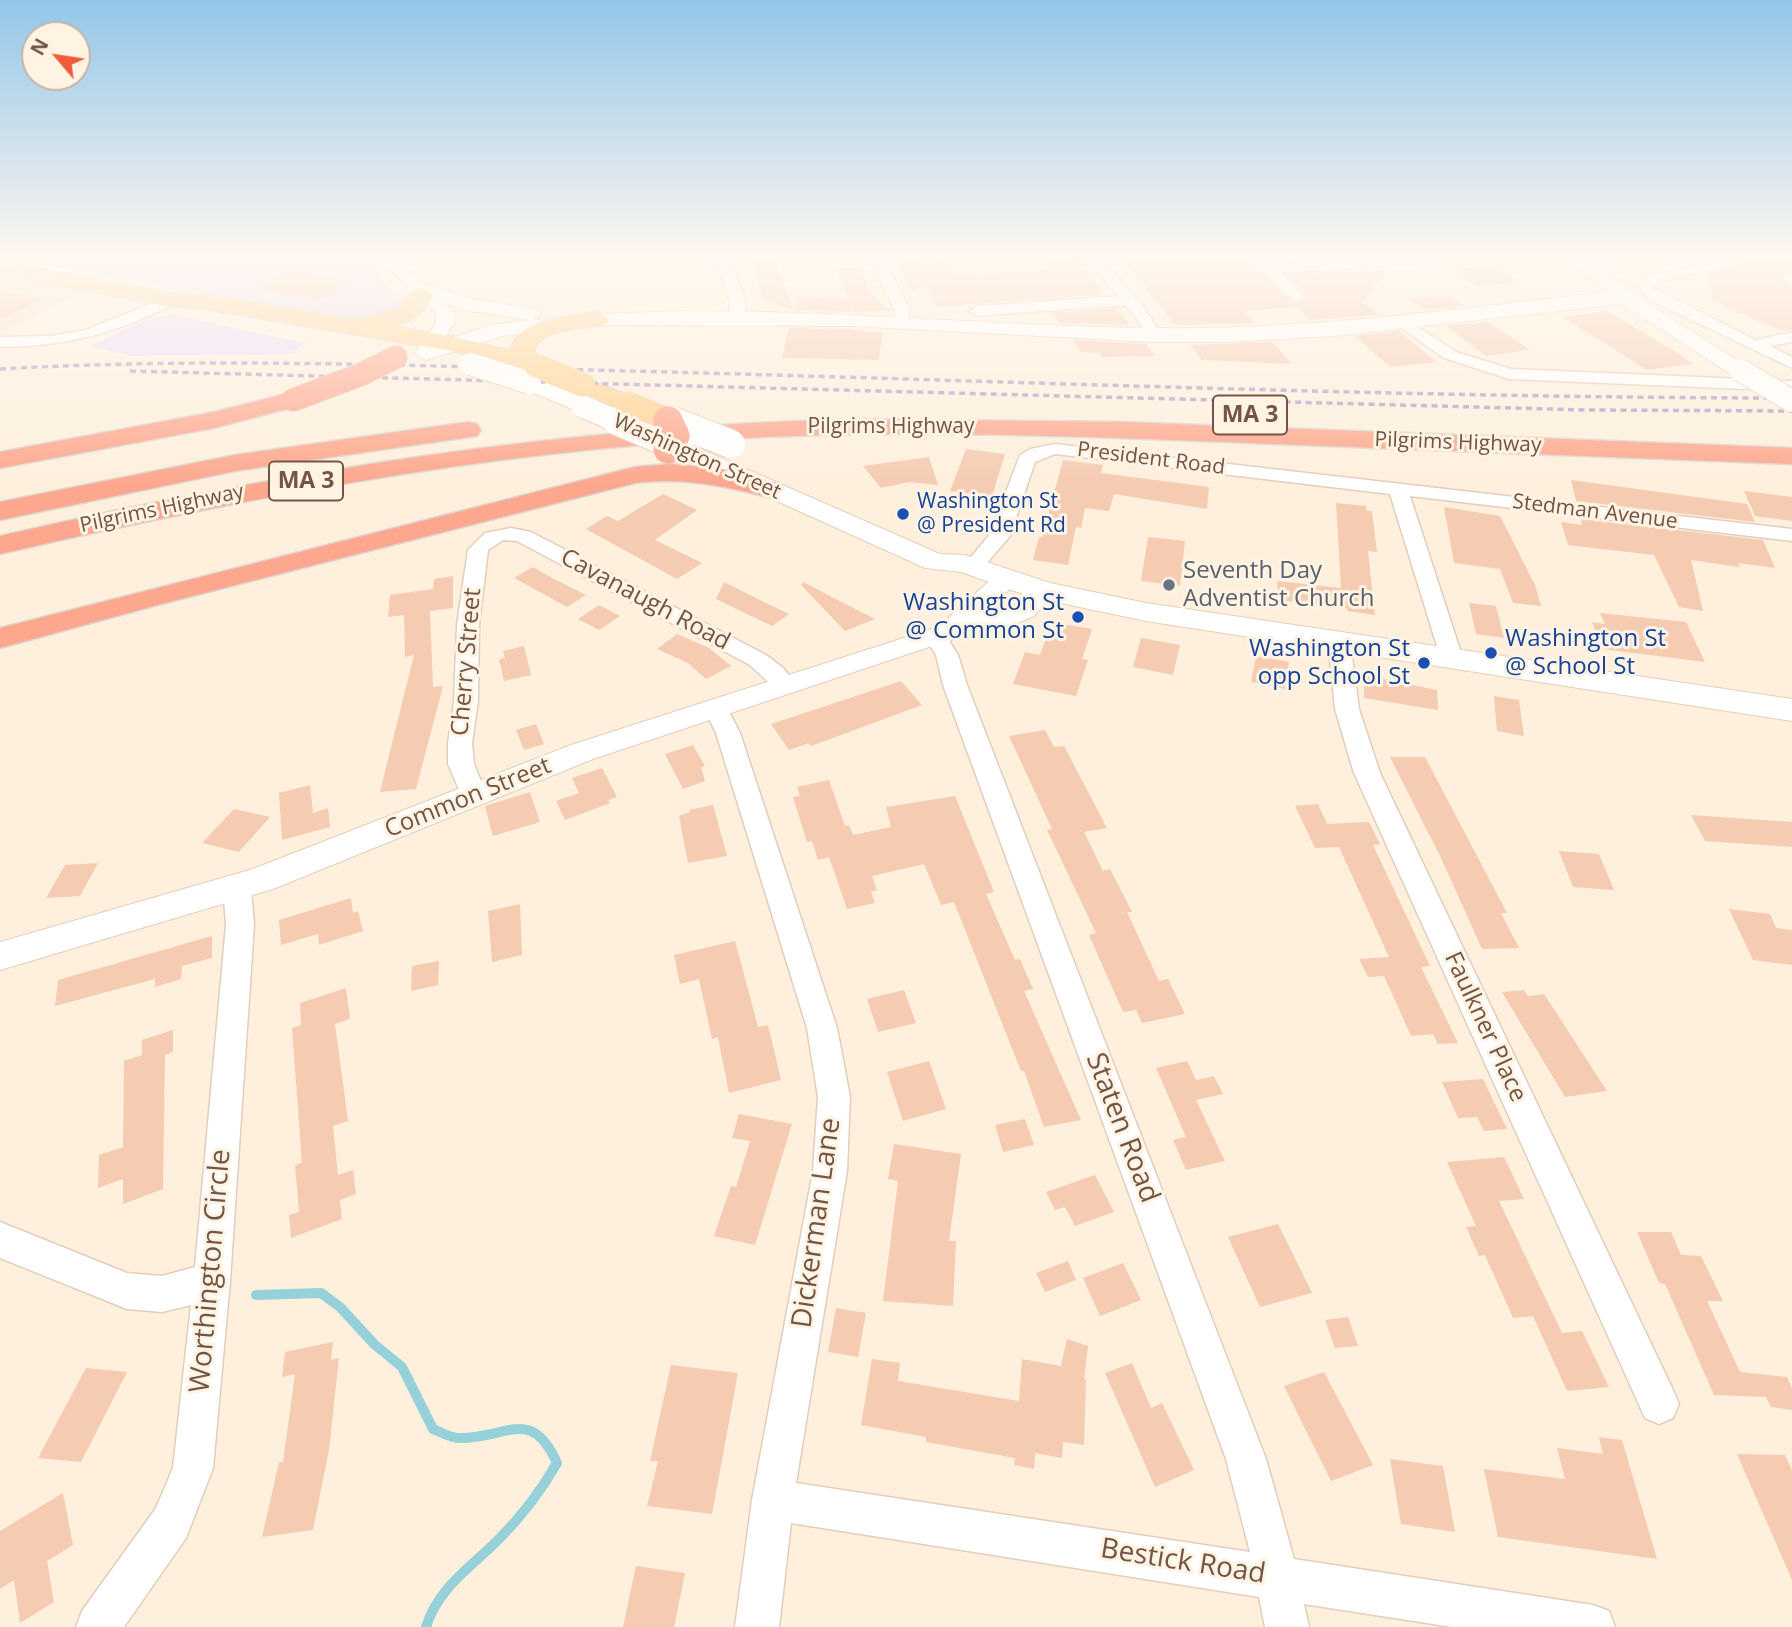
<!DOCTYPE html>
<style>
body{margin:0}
#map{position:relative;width:1792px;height:1627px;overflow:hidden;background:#fef0dd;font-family:"Open Sans",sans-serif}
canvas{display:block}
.north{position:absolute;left:21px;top:21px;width:70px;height:70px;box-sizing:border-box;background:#fff4e4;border:2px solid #c7b4a4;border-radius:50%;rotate:299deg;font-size:19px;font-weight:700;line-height:28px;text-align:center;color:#745444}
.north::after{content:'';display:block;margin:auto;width:24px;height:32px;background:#f15c38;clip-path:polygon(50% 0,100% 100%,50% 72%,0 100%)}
</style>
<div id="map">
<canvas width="1792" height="1627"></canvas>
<div class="north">N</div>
</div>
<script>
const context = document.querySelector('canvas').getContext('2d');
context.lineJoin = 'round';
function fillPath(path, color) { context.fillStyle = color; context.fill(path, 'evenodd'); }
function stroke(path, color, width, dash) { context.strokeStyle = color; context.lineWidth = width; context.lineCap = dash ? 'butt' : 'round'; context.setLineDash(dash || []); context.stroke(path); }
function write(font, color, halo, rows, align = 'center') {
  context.font = font + ' "Open Sans",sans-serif'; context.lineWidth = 6; context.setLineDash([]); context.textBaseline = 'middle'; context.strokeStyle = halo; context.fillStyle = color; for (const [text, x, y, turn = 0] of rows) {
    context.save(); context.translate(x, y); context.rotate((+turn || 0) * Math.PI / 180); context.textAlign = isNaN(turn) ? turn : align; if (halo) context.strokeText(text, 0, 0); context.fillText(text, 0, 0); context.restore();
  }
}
fillPath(new Path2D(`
 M0,277L80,291L0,334Z`), '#f6e1cb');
fillPath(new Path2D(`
 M0,257H360L403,302L391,313L358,320Z
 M169,314L306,343L289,354L131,356L90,346L142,321Z`), '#eddaf9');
stroke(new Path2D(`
 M256,1295L321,1293L340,1307L374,1344L402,1367L433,1429C441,1432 450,1438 459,1438C506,1439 531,1405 557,1463C541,1491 521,1517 498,1540C470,1568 438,1588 426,1627`), '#96d1da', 10);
fillPath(new Path2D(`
 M774,257L793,310L763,300L753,259Z
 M893,257L942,258L955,278L1048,269L1039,257H1072L1104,294L937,307L926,287L912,291Z
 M1122,257H1256L1252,263L1290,302L1296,304L1305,299L1306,295L1287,275L1388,270L1363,302L1379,315L1310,320L1298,307L1243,311L1255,323L1175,325Z
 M1767,257H1792V272L1784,273L1779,280L1792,288V330L1783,331L1712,301L1709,273Z
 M1496,266L1519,283L1476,286L1454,269Z
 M859,267L873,297L892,311L853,312L851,307V312L794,310L797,297L848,299L836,269Z
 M288,272L349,282L321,299L259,289Z
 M0,291L42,299L0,319Z
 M1449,295L1465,306L1425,310L1408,298Z
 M1116,308L1130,325L1060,323L1053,313Z
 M1607,311L1679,354L1693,364L1647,370L1563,317Z
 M1488,322L1530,350L1486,356L1446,326Z
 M789,328L851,329L882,333L879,360L782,358Z
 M1399,331L1436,362L1390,367L1355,336Z
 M1073,340L1146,344L1155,356L1102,357L1100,353L1081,352Z
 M1272,342L1292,364L1202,360L1190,345Z
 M966,449L1005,454L992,496L950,491Z
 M929,457L938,485L909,482L881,488L863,466Z
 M1063,460L1103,465L1101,473L1209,487L1207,509L1114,494L1109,511L1085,508L1081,528L1076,527L1068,565L1033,560L1039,537H1042Z
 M1571,480L1747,504L1755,522L1576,501Z
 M1744,491L1792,497V521L1755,516Z
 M663,494L697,510L655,540L702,563L677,579L586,529L607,516L618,521Z
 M1336,503L1366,506L1367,511H1372L1377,552L1368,551L1375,615L1347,611V608L1279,600L1277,581L1341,588Z
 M1444,507L1500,516L1535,585L1541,606L1513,603L1500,569L1454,563Z
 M1581,519L1763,540L1775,568L1738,563L1740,567L1691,560L1703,611L1679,607L1654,555L1568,545L1561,522L1582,525Z
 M1148,537L1185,541L1180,586L1141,581Z
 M533,567L552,578L586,595L567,607L514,578Z
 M453,576V608L430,611L433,687L443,686L416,789L380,792L414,655L405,657L404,615L388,617L390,595L433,589L434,579Z
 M724,582L764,602L789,614L772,626L716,599Z
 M803,582L855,609L875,619L845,631L801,585Z
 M1469,603L1496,606L1504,638L1476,634Z
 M599,605L620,616L599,630L578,619Z
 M1600,613L1686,622L1705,662L1602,649L1592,622L1605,624Z
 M1052,622L1092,629L1082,659L1088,660L1076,696L1013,684L1025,652L1040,655Z
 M677,634L709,648L731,666L706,679L688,663L657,649Z
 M1141,638L1180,645L1173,675L1133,667Z
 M524,646L531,675L504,681L499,659L505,658L503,651Z
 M1256,656L1289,662L1285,689L1251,682Z
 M1364,675L1437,690L1438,710L1364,698Z
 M901,681L922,705L811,746L809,743L789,750L771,724Z
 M1494,696L1519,700L1524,736L1497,731Z
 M536,724L544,744L524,750L516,730Z
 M1045,730L1054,747L1064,746L1107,828L1084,832L1103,871L1110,869L1132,912H1127L1159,981L1168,979L1185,1014L1142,1023L1136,1010L1123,1012L1089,935L1096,933L1047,830L1052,829L1009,736Z
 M693,745L705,766L701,767L705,781L683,789L665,754Z
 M1390,757H1425L1507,913H1501L1519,948L1482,949L1441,858Z
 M602,768L617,797L608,800L610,803L565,820L556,801L579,793L572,778Z
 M829,780L845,826L849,825L853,835L891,827L886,807L955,796L994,892L986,894L1015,960L1020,959L1033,989L1024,991L1081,1120L1044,1127L1024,1071H1021L954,902L941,905L924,864L872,876L877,890L871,892L875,903L847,909L829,857L818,860L812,841L807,842L793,797L800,796L797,787Z
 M310,785L313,813L328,808L330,827L282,840L279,793Z
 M530,792L540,822L493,836L485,806Z
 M1318,804L1327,824L1369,822L1380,844L1373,845L1430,966L1421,967L1458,1043L1438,1044L1433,1034L1411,1036L1384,976L1368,977L1359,959L1389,957L1339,847L1315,848L1295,806Z
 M713,805L727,856L688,863L679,816L690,812L689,810Z
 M234,809L270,817L239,852L202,843Z
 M1691,815L1792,822V847L1705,841Z
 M1559,851L1599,854L1614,890L1573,887Z
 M98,863L80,896L46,898L65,865Z
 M351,898L353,913L358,911L363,931L319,945L318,934L281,945L279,920Z
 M520,904L522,955L492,962L488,911Z
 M1729,909L1770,914L1776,928L1792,930V965L1753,960Z
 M212,936V958L182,966L181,979L155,987V979L55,1006L58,980Z
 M735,941L758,1027L768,1025L781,1080L729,1093L718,1037L712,1039L699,979L680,984L674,955Z
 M439,961L438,985L411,991L412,966Z
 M346,988L350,1019L335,1024L348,1121L333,1126L338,1175L353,1170L356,1194L340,1200L342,1219L291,1238L289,1215L299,1212L295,1165L302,1163L292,1028L301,1025L300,1003Z
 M904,990L916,1023L878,1032L867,999Z
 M1524,990L1528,996L1544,994L1607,1091L1565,1097L1502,992Z
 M173,1030V1052L165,1055L163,1189L123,1204V1179L98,1188L99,1155L123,1147L124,1061L142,1055V1040Z
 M929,1061L946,1109L903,1121L887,1072Z
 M1187,1061L1196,1080L1214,1076L1223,1094L1196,1100L1225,1161L1186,1170L1173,1140L1186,1137L1156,1068Z
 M1483,1079L1507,1129L1484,1131L1477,1117L1458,1118L1442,1082Z
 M739,1114L792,1124L755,1245L714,1236L731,1186L736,1187L750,1141L732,1138Z
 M1025,1119L1034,1145L1003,1152L995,1125Z
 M894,1144L961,1154L949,1241H956L953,1306L883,1301L898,1181L888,1179Z
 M1504,1157L1524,1199L1499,1201L1562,1333L1582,1331L1609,1387L1567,1391L1533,1316L1513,1318L1485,1255L1479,1256L1466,1227L1476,1226L1447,1162Z
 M1095,1175L1114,1212L1075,1226L1065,1207L1055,1210L1046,1192Z
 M1278,1224L1312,1293L1260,1307L1228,1237Z
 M1637,1232H1671L1681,1255L1701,1256L1723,1301H1707L1740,1372L1787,1377L1792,1388V1410L1771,1407L1766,1397L1714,1395L1665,1284L1659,1283Z
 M1068,1261L1076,1280L1045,1292L1036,1273Z
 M1123,1263L1141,1300L1100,1316L1083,1278Z
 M836,1308L866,1313L858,1357L828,1352Z
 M1348,1317L1358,1346L1335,1348L1325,1320Z
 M1067,1339L1088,1346L1084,1380L1086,1379L1084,1445L1063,1442L1062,1458L1035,1453L1034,1469L1014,1465L1015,1458L926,1442V1437L861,1425L872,1359L900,1363L898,1381L1019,1401L1022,1359L1061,1366Z
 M333,1342L331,1360L339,1358L329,1450L313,1530L262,1537L279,1462H283L295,1374L282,1377L285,1352Z
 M1132,1363L1151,1408L1162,1403L1194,1470L1155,1487L1105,1373Z
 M671,1365L738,1373L712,1514L647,1506L658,1461H650Z
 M86,1368L127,1372L81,1462L38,1458Z
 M1324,1372L1373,1465L1331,1481L1284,1386Z
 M1599,1437L1622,1440L1657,1559L1498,1537L1484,1469L1565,1479L1557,1448L1603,1454Z
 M1737,1454L1785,1455L1792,1470V1580Z
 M1390,1459L1443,1466L1455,1532L1401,1524Z
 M63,1493L73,1545L47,1561L54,1602L20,1623L14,1580L0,1589V1531Z
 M636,1566L685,1573L674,1627H623Z`), '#f5cbb2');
const minor = new Path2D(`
 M715,257H729L746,302L743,321L738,323L730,318V302Z
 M868,257H882L910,309L907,325H897L894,309Z
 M1085,257H1100C1121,282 1147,305 1160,335L1158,338H1146L1139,321L1125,305L977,316L969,311L977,306L1118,296Z
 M1262,257L1273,265L1385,257H1456L1449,261L1281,273L1304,297L1297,301L1292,300L1254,261Z
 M1737,257H1764L1658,282L1653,288L1756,340L1792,332V342L1770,346L1792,357V368L1658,304L1638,290L1642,280L1648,276Z
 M1792,275V285L1782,279L1784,276Z
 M172,295L177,297V303C119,332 66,347 0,347V337L49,336L86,330Z
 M1401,316L1456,352L1511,369L1792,381V391L1509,379L1444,358L1396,324L1393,321Z
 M1055,444L1792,529V541L1410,496L1463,659L1460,664H1444L1441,659L1390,494L1055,454L1035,462L1010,536L980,571H966L963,567L990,534L1020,455L1030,449Z
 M511,528L531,532L766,655L783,668L798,686L794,691H778L750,665L517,541L503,540L488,550L479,625L478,701L472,743L474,764L486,794L482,801L473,803L464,801L448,764V743L454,701L457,625L468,550L485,533Z
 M935,629L943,631L958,655L967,685L1266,1459L1294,1559L1593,1605L1609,1611L1615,1627H1452L1304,1604L1309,1627H1265L1259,1597L791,1523L779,1627H735L752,1500L813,1171L818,1097L807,1028L716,733L704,708L708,702H724L740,733L837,1028L850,1097L847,1171L796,1483L1250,1552L1226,1459L943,685L936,655L924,636L927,631Z
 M1339,635L1347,637L1350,642L1359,709L1380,773L1673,1390L1679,1404L1673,1418L1659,1424L1645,1418L1354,773L1335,709L1328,642L1331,637Z
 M237,877L247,880L251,888L254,925L230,1281L213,1468L186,1538L124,1627H76L82,1611L156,1508L173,1468L191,1305L162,1312L127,1309L0,1258V1222L127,1273L162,1276L195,1267L226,925L223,888L227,880Z`);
const tertiary = new Path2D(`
 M375,257H394L453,310L454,323L433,357L426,359L416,353L436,323L435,311Z
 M1006,571L1015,574L1019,579L984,616C995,613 1009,610 1018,603C1030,592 1034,581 1052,586L1056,591L1034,616L1013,625L944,642L593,759L273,889L0,970V942L253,869L571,745L938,627L997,574Z`);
const secondary = new Path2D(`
 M1566,257H1588L1652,306L1752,370L1748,375H1732L1622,304L1335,336L1227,342H1152L852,326L598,325L503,336L426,360L415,353L418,348L492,325L529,320L469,311L409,291L406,287L416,281L472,299L538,309L541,314L533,320C739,297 948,326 1155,328C1307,330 1457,309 1608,292Z
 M530,376L591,401L594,406L591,411L582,413L522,388L518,383L522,378Z
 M680,440L940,554L965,555L1050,583L1146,603L1792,699V721L1146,621L1032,597L961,572L925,568L671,453L667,448L671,443Z`);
const primary = new Path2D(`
 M0,262L172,293L201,294L355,320L398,309L414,290L422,288L433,295C424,314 411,321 391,326L454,337L510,351C519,317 569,316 598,312L609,319L606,324C587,329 540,326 534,351L547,365L544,370L535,372L453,351L201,308L172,307L0,274Z
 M584,378L635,398L639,403L635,408H617L575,390L572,385L575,380Z`);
const motorway = new Path2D(`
 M293,392L302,395L306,400L302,405L214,428L0,468V452L214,412Z
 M858,419L1124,422L1792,448V464C1611,457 1430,450 1249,443C1074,436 899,429 724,439C479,453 239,499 0,554V536C285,471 565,426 858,419Z
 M468,422L477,424L481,430L477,436L235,471L0,520V502L235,455Z
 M669,464L719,468L778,483L782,489L778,495L768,497C723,486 683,477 635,483L161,604L0,648V628L635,467Z`);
stroke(minor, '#e4cdbc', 3);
stroke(tertiary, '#e4cdbc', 2);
stroke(secondary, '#e9ceb8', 2);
stroke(primary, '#ded6d2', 3);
stroke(motorway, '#ded6d2', 3);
fillPath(minor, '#fff');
fillPath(tertiary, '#fff');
fillPath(secondary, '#fff');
fillPath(primary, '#ffd392');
fillPath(motorway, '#fda88e');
stroke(new Path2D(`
 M0,369C210,357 420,366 630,371C1017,381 1405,398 1792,398
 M130,371L1587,410L1792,411`), '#b29cc6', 3.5, [6, 4.5]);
const secondaryBridgeFar1 = new Path2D(`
 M471,364L530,383
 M1740,370L1792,401
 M582,406L621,423
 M667,419L677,423`);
const secondaryBridge = new Path2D(`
 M617,421L680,448
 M673,421L731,444`);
const primaryBridge = new Path2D(`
 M535,365L584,385
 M626,403L667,419`);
const motorwayBridgeFar1 = new Path2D(`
 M293,400L362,374L396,357
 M667,419L669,423`);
const motorwayBridge = new Path2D(`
 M668,449L675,436L668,421`);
stroke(secondaryBridgeFar1, '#e9ceb8', 24, []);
stroke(secondaryBridge, '#e9ceb8', 30, []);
stroke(primaryBridge, '#ded6d2', 24, []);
stroke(motorwayBridgeFar1, '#ded6d2', 24, []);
stroke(motorwayBridge, '#ded6d2', 31, []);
stroke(secondaryBridgeFar1, '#fff', 22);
stroke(secondaryBridge, '#fff', 28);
stroke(primaryBridge, '#ffd392', 23);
stroke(motorwayBridgeFar1, '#fda88e', 23);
stroke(motorwayBridge, '#fda88e', 29);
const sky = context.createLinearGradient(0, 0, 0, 485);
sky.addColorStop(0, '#92c6e8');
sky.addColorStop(0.53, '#fff8f0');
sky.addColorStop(1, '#fff8f000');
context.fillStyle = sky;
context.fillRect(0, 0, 1792, 485);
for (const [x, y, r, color] of [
 [903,514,7,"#1a4fb4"],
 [1169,585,7,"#6b7280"],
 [1078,617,7,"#1a4fb4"],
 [1491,653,7,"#1a4fb4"],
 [1424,663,7,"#1a4fb4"]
]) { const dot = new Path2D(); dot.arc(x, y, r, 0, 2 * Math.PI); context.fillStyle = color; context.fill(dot); stroke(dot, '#fff4e4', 2.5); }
write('21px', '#745444', '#fff4e4', [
 ["Pilgrims Highway",891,427],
 ["Pilgrims Highway",1458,443,2],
 ["Washington Street",697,457,24],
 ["President Road",1151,459,7],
 ["Pilgrims Highway",162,509,-12],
 ["Stedman Avenue",1595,512,7]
]);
write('21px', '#164399', '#fff4e4', [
 ["Washington St",917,502],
 ["@ President Rd",917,526]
], 'left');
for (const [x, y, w] of [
 [1250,415,74],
 [306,481,74]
]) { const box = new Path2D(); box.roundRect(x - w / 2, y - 19.5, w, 39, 5); context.fillStyle = '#fff4e4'; context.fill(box); stroke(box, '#745444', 2); }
write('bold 23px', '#745444', null, [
 ["MA 3",1250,415],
 ["MA 3",306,481]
]);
write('24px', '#5b616d', '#fff4e4', [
 ["Seventh Day",1183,571],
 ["Adventist Church",1183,599]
], 'left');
write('24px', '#745444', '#fff4e4', [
 ["Cavanaugh Road",645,600,28],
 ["Cherry Street",467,662,-85],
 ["Common Street",468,798,-22],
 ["Faulkner Place",1485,1027,65]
]);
write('24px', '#164399', '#fff4e4', [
 ["Washington St",1064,603],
 ["@ Common St",1064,631],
 ["Washington St",1505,639,"left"],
 ["@ School St",1505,667,"left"],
 ["Washington St",1410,649],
 ["opp School St",1410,677]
], 'right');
write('28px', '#745444', '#fff4e4', [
 ["Staten Road",1122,1128,69],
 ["Dickerman Lane",817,1223,-82],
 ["Worthington Circle",211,1271,-85],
 ["Bestick Road",1183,1562,9]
]);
</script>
